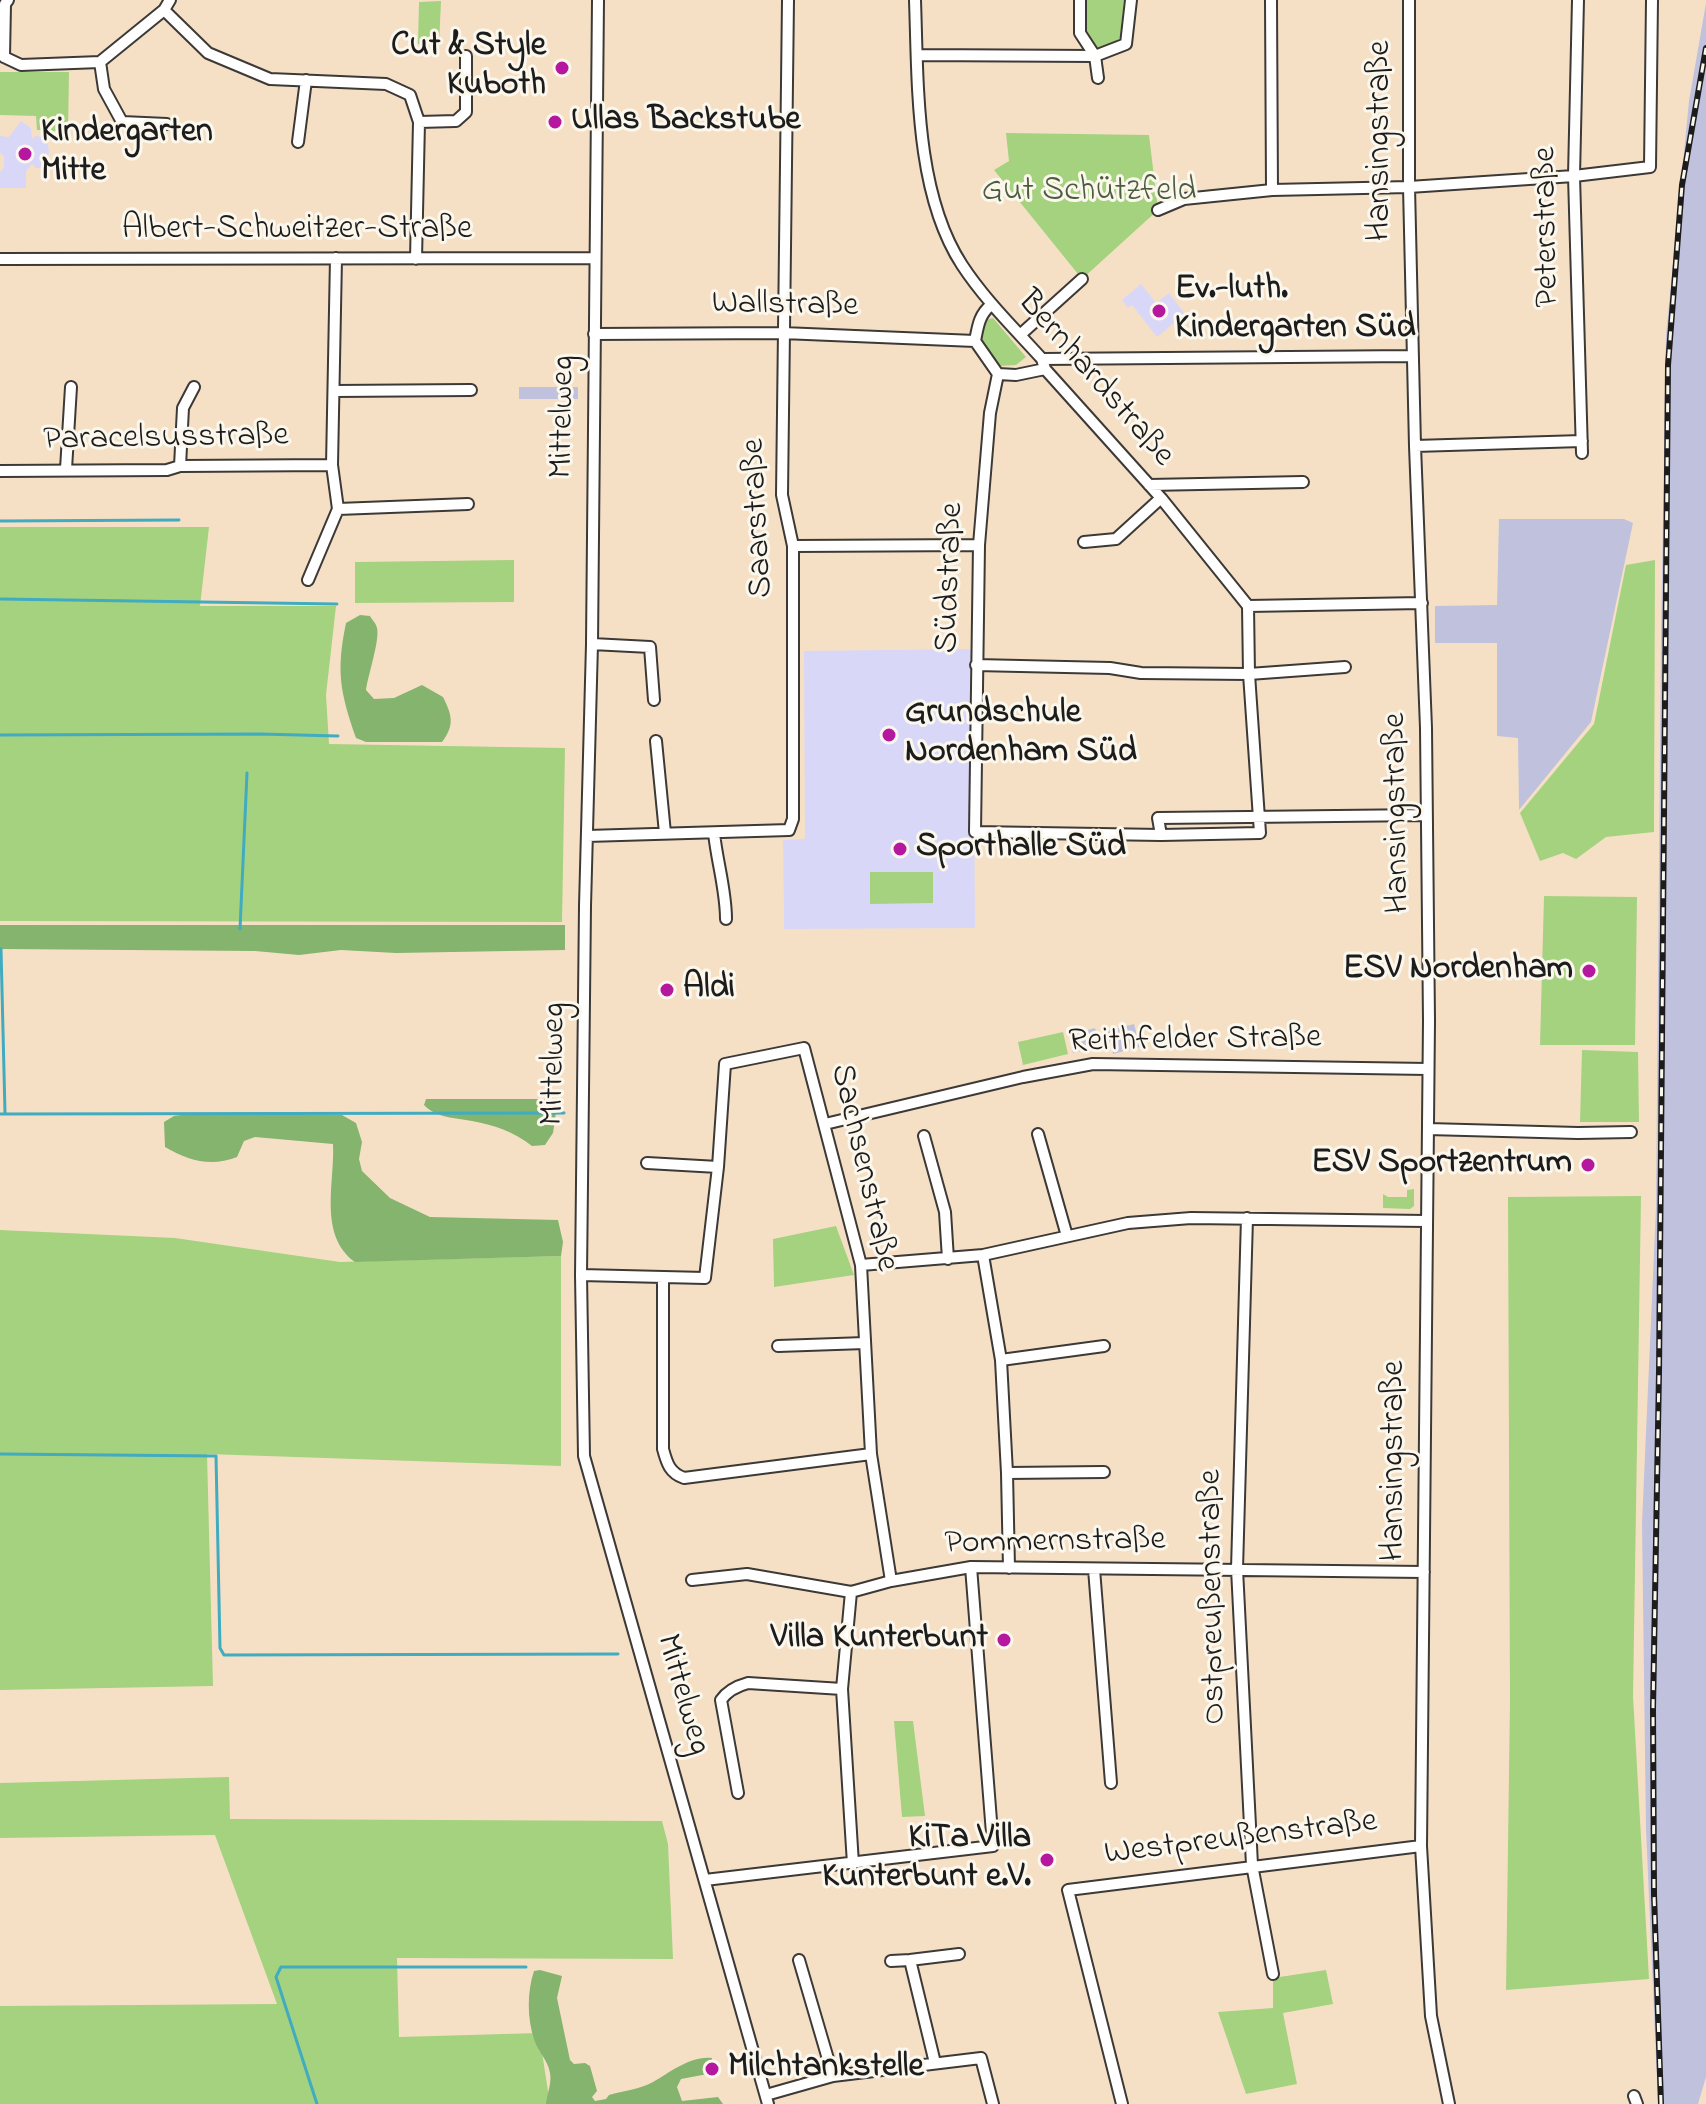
<!DOCTYPE html>
<meta charset="utf-8">
<style>
body{margin:0}
canvas{display:block;background:#f5e0c6}
</style>
<canvas width="1706" height="2104"></canvas>
<script>
const context = document.querySelector('canvas').getContext('2d');
context.lineJoin = 'round';
function fillPath(path, color) { context.fillStyle = color; context.fill(path, 'evenodd'); }
function stroke(path, color, width, dash) { context.strokeStyle = color; context.lineWidth = width; context.lineCap = dash ? 'butt' : 'round'; context.setLineDash(dash || []); context.stroke(path); }
function write(font, color, halo, rows, align = 'center') {
  context.font = font + ' "Indie Flower",sans-serif'; context.lineWidth = 6; context.setLineDash([]); context.textBaseline = 'middle'; context.strokeStyle = halo; context.fillStyle = color; for (const [text, x, y, turn = 0] of rows) {
    context.save(); context.translate(x, y); context.rotate((+turn || 0) * Math.PI / 180); context.textAlign = isNaN(turn) ? turn : align; if (halo) context.strokeText(text, 0, 0); context.fillText(text, 0, 0); context.restore();
  }
}
fillPath(new Path2D(`
 M21,121L31,128L32,139L35,136L47,137L49,152L46,168H36L32,164L26,171V188H0V172L4,167V156L0,153V136L9,137Z
 M1141,284L1156,303L1169,293L1185,314L1157,337L1132,305L1128,308L1122,300Z
 M973,649L975,928L784,929L783,840L805,839L804,651Z`), '#d9d7f8');
fillPath(new Path2D(`
 M1706,3V2077L1698,2104H1658L1646,1829L1642,1523L1656,1207L1661,636L1666,335L1689,101Z
 M519,387H578V399H519Z
 M1499,519H1624L1633,523L1591,722L1519,810L1518,738L1497,736V643H1435V606L1497,605Z
 M1134,1024L1140,1047L1113,1054L1107,1031Z
 M1095,1028L1100,1046L1073,1053L1069,1035Z`), '#c0c2dd');
fillPath(new Path2D(`
 M1081,0H1124L1120,38L1109,48L1094,50L1081,32Z
 M441,1L439,45L418,44L419,2Z
 M0,72H69L68,132L37,130L36,116L0,115Z
 M1006,133L1149,135L1158,210L1082,279L994,170L1009,161Z
 M993,318L1026,357L1016,365L999,366L980,337L986,320Z
 M0,527H209L200,606H336L326,695L329,744L565,748L562,922L0,921Z
 M514,560V602L355,603V562Z
 M1655,560L1654,832L1606,837L1576,859L1563,853L1540,861L1520,813L1594,724L1626,565Z
 M870,872H933V903L870,904Z
 M1544,896L1637,897L1635,1045H1540Z
 M1063,1032L1068,1054L1023,1065L1018,1042Z
 M1582,1050L1638,1052L1639,1122H1580Z
 M1414,1189V1206L1410,1209L1383,1208V1194L1388,1197H1407V1190Z
 M1641,1196L1633,1696L1649,1979L1506,1990L1510,1701L1508,1197Z
 M836,1226L854,1275L774,1287L773,1239Z
 M0,1230L175,1238L340,1262L561,1256V1466L207,1454L213,1686L0,1690Z
 M894,1721H913L925,1816L902,1817Z
 M229,1777L230,1819L662,1821L668,1844L673,1959L397,1958L399,2037L539,2033L550,2104H0V2006L277,2004L215,1835L0,1838V1783Z
 M1326,1970L1333,2004L1283,2013L1297,2084L1246,2094L1218,2012L1273,2008V1978Z`), '#a5d27f');
fillPath(new Path2D(`
 M360,615L370,616C372,620 376,623 377,628C380,640 368,675 366,690L374,699L394,698L422,685L443,697C452,715 455,725 442,742H366L356,738C340,692 336,671 346,623Z
 M0,925H565V950L396,953L341,950L299,955L255,951L0,949Z
 M426,1099H558L553,1133L545,1145L532,1146C514,1132 495,1125 472,1121C456,1118 436,1118 424,1105Z
 M188,1114L342,1115L356,1123L362,1142L359,1159L362,1171L390,1198L430,1217L558,1220L563,1242L561,1256L355,1262C318,1235 335,1183 333,1144L255,1137L244,1141L237,1157C211,1167 189,1161 165,1147L164,1122L174,1116Z
 M540,1970L562,1976L557,1998L570,2060L574,2064L585,2063L590,2066L597,2091L592,2097L595,2101L606,2099L609,2095C623,2091 640,2089 653,2082C670,2072 692,2055 712,2058L713,2073L681,2079L677,2087L682,2101L718,2097L723,2104H546C547,2094 552,2083 550,2073C548,2060 538,2052 534,2039C527,2018 527,1992 534,1971Z`), '#84b46e');
stroke(new Path2D(`
 M0,521L179,520
 M0,599L337,604
 M0,735L260,734L338,736
 M240,929L247,773
 M1,949L5,1113
 M0,1114L564,1113
 M0,1454L216,1456L220,1648L224,1655L618,1654
 M317,2104L276,1977L281,1967H526`), '#41abc0', 3);
const minor = new Path2D(`
 M598,0L592,644L585,906L581,1275L584,1456L768,2104
 M915,0C918,84 915,193 962,265C985,300 1014,328 1042,359L1045,369L1161,498L1248,606L1422,603
 M1080,0V33L1095,56L1126,44L1131,0
 M1271,0L1272,190
 M1409,0V187L1415,446L1426,728L1429,1021L1421,1846L1431,2016L1449,2104
 M1578,0L1574,176L1582,453
 M164,10L208,53L270,79L386,84L410,95L419,122L416,259
 M917,55L1095,56L1098,78
 M4,57L21,65L100,62L164,10L170,0
 M4,57L5,4L8,0
 M100,62L104,89L122,122L167,124
 M419,122L456,121L466,112V56
 M298,142L306,80
 M1158,210L1184,199L1272,190L1409,187L1574,176L1650,167L1652,0
 M0,259L595,258
 M991,305C979,315 978,326 975,341L998,374L1016,375L1045,369
 M594,334L783,333L975,341
 M1020,335L1082,279
 M1042,359L1413,356
 M998,374L990,413L979,545L975,832L1161,835L1260,833L1249,674L1248,606
 M334,391L471,390
 M1415,446L1582,441
 M180,466L183,408L194,387
 M66,469L71,387
 M0,471L167,470L180,466L332,465
 M1149,485L1303,482
 M338,509L468,504
 M1084,542L1116,539L1161,498
 M793,546L979,545
 M308,580L338,509L332,465L336,258
 M592,644L650,647L654,700
 M976,665L1110,668L1141,673L1249,674L1345,667
 M656,741L665,833
 M714,833C717,862 726,890 726,919
 M1161,835L1158,818L1426,815
 M587,836L789,830L793,819V546L782,495L788,0
 M825,1124L1023,1077L1093,1064L1428,1069
 M1428,1129L1578,1133L1631,1132
 M1038,1134L1067,1236
 M924,1136L945,1212L948,1259
 M647,1163L718,1167
 M1247,1218L1237,1569L1252,1865L1273,1974
 M983,1255L1001,1360L1007,1473L1009,1568
 M861,1265L983,1255L1128,1223L1191,1218L1426,1221
 M581,1275L705,1278L718,1167L725,1064L804,1048L861,1265L871,1454L891,1581
 M663,1278V1449C667,1464 670,1473 684,1478L871,1454
 M778,1346L865,1343
 M1001,1360L1104,1346
 M1007,1473L1104,1472
 M1094,1569L1111,1783
 M692,1580L747,1574L851,1592L891,1581L971,1567L1424,1572
 M851,1592L842,1689L853,1864
 M738,1793L721,1700C728,1690 737,1686 748,1683L842,1689
 M705,1880L993,1846L971,1567
 M799,1960L833,2076
 M891,1961L910,1960
 M935,2063L910,1960L959,1954
 M766,2095L833,2076L981,2058L993,2104
 M1634,2096L1637,2104
 M1122,2104L1068,1890L1421,1846`);
stroke(minor, '#3d3936', 14);
stroke(minor, '#fff', 10);
const rail = new Path2D(`
 M1661,2104L1654,1894L1653,1709L1659,1372L1668,365L1682,185L1706,48`);
stroke(rail, '#1c1c1c', 6);
stroke(rail, '#fbf7ec', 3, [9]);
for (const [x, y, r, color] of [
 [562,68,8,"#b5179e"],
 [555,122,8,"#b5179e"],
 [25,154,8,"#b5179e"],
 [1159,311,8,"#b5179e"],
 [889,735,8,"#b5179e"],
 [900,849,8,"#b5179e"],
 [1589,971,8,"#b5179e"],
 [667,990,8,"#b5179e"],
 [1588,1165,8,"#b5179e"],
 [1004,1640,8,"#b5179e"],
 [1047,1860,8,"#b5179e"],
 [712,2069,8,"#b5179e"]
]) { const dot = new Path2D(); dot.arc(x, y, r, 0, 2 * Math.PI); context.fillStyle = color; context.fill(dot); stroke(dot, '#fbf7ec', 3); }
write('bold 34px', '#1c1c1c', '#fbf7ec', [
 ["Cut & Style",546,48,"right"],
 ["Kuboth",546,87,"right"],
 ["Ullas Backstube",571,122],
 ["Kindergarten",41,134],
 ["Mitte",41,173],
 ["Ev.-luth.",1175,291],
 ["Kindergarten Süd",1175,330],
 ["Grundschule",905,715],
 ["Nordenham Süd",905,754],
 ["Sporthalle Süd",916,849],
 ["ESV Nordenham",1573,971,"right"],
 ["Aldi",683,990],
 ["ESV Sportzentrum",1572,1165,"right"],
 ["Villa Kunterbunt",988,1640,"right"],
 ["KiTa Villa",1031,1840,"right"],
 ["Kunterbunt e.V.",1031,1879,"right"],
 ["Milchtankstelle",728,2069]
], 'left');
write('34px', '#1c1c1c', '#fbf7ec', [
 ["Hansingstraße",1382,141,-90],
 ["Peterstraße",1549,227,-91],
 ["Albert-Schweitzer-Straße",297,231],
 ["Wallstraße",785,307,1],
 ["Bernhardstraße",1094,380,49],
 ["Mittelweg",565,417,-89],
 ["Paracelsusstraße",166,440,-1],
 ["Saarstraße",760,518,-93],
 ["Südstraße",952,578,-88],
 ["Hansingstraße",1399,813,-91],
 ["Reithfelder Straße",1195,1042,-1],
 ["Mittelweg",556,1064,-89],
 ["Sachsenstraße",862,1168,77],
 ["Hansingstraße",1396,1461,-90],
 ["Pommernstraße",1055,1544,-1],
 ["Ostpreußenstraße",1215,1597,-91],
 ["Mittelweg",681,1695,74],
 ["Westpreußenstraße",1241,1840,-7]
]);
write('34px', '#4c5c3f', '#fbf7ec', [
 ["Gut Schützfeld",1089,193]
]);
</script>
